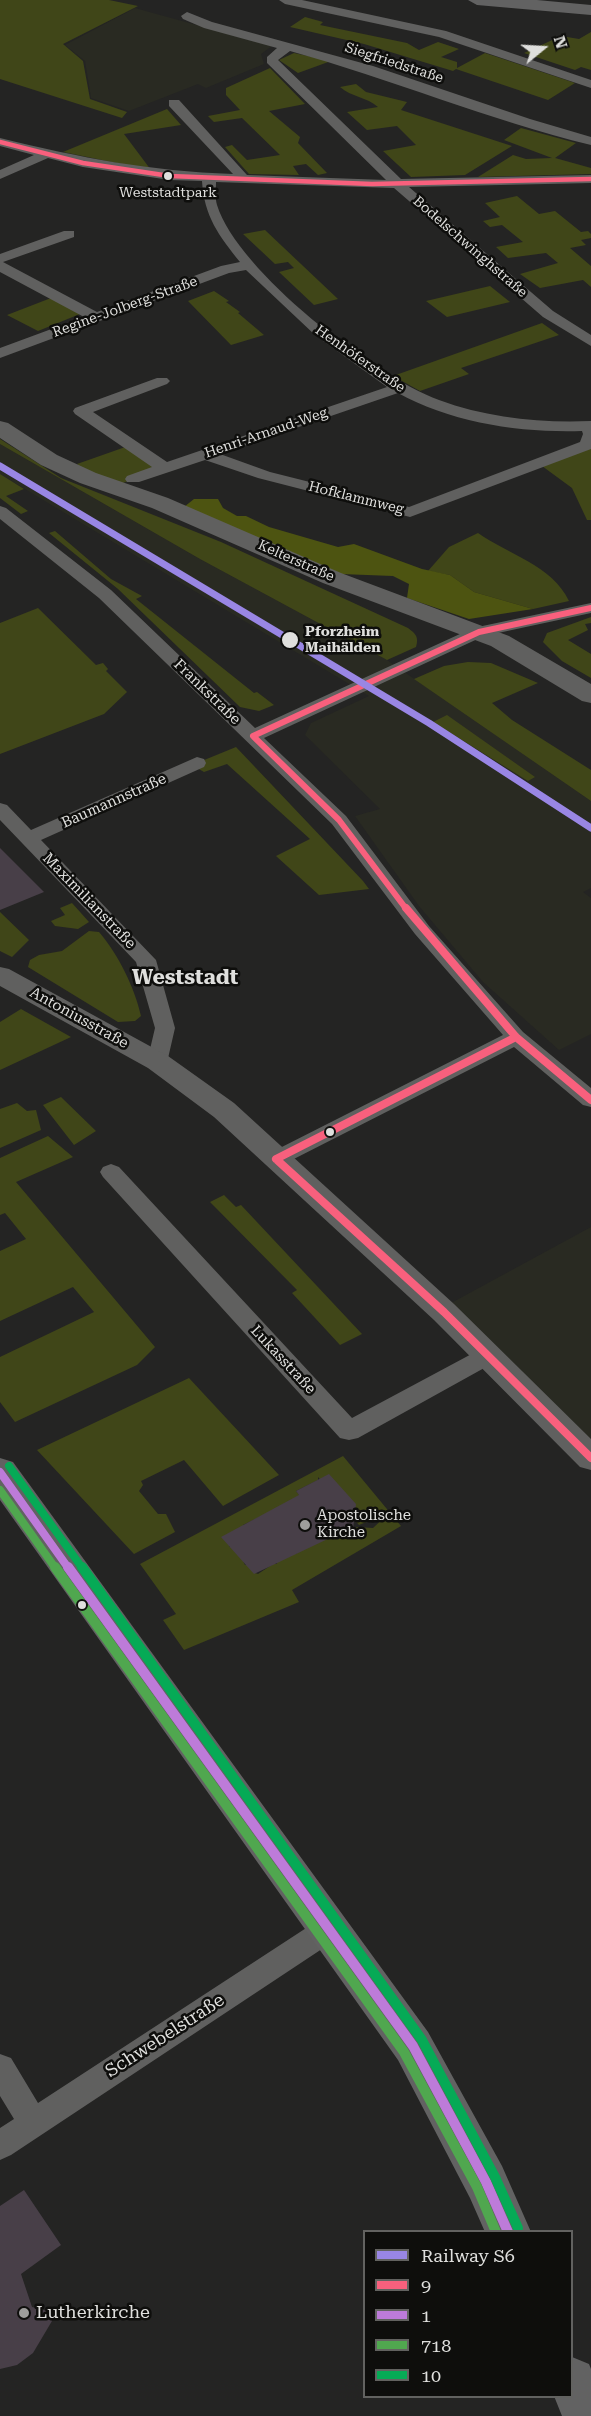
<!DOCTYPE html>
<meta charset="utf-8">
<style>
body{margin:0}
#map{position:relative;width:591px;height:2416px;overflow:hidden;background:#242423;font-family:"Roboto Serif",serif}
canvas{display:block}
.legend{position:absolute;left:363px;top:2230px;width:210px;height:168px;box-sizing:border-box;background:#0e0e0c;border:2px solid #626260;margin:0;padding:8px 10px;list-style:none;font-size:18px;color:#dfdfdd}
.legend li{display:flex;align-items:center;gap:12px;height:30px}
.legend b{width:30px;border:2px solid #626260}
.north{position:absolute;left:513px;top:18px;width:60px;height:60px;-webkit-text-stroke:4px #0e0e0c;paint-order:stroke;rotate:72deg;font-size:16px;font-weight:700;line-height:24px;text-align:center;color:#dfdfdd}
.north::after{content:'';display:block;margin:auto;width:21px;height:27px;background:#dfdfdd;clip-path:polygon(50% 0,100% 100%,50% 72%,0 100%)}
</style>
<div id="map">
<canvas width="591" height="2416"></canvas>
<ul class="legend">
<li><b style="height:8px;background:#9986e4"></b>Railway S6</li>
<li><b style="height:8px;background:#f8607d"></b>9</li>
<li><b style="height:8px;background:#bd7bd9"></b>1</li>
<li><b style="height:8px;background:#50a74f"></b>718</li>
<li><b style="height:8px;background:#06aa56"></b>10</li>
</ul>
<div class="north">N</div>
</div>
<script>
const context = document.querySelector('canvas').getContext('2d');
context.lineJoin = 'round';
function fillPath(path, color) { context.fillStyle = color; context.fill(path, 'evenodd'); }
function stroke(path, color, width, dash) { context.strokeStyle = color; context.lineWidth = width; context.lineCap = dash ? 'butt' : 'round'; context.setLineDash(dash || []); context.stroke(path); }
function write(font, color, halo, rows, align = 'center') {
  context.font = font + ' "Roboto Serif",serif'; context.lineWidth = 5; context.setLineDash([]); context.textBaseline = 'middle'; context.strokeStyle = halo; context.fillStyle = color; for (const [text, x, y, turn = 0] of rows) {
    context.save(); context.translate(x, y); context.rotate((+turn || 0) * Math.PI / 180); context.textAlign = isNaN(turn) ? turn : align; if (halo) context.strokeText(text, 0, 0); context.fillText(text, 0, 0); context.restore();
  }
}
fillPath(new Path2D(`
 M135,8L272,46L261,54L264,64L206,88L198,84L129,111L91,98L85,61L65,45Z
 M0,444L200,559L387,660L591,801V888L583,892L591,898V1034L559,1050L483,982L419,906L355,816L380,809L305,735L311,723L369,696L0,474Z
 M591,1227V1461L442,1308Z`), '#292a22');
fillPath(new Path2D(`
 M0,0H109L138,6L63,44L83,61L90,99L127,112L122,118L0,79Z
 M305,17L323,22L320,25L407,43L419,50L438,42L459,49L441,57L457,62V68L485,53L575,83L548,100L456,69L453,71L364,44L290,27Z
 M591,32V70L581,67L575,70L524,53L561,36L579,39Z
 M294,53L331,61L298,73L279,60Z
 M270,68L305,104L269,111L300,137L298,143L327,173L318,175L306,164L293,166L299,175L249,174L225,147L232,145L247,160L280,155L242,118L214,122L208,116L240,110L226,95V88Z
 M356,84L366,92L407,102L401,110L512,146L465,175L411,177L383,151L416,145L397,126L367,130L347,112L378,107C367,97 351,97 340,87Z
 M167,109L181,125L124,134L151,170L63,152Z
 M521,128L576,143L555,158L591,168V174L478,177L513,155L526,159L552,158L504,140Z
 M517,196L539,214L555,211L581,232L588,231L591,234V238L581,240L586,245L570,248L591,266V287L583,280L540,288L520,274L558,263L546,253L508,258L496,247L523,242L502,225L490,227L483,221L500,217L485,203Z
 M265,230L338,299L314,305L279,272L294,268L288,262L275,264L243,234Z
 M490,286L510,302L447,317L426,301Z
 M214,291L229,301L226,302L240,312L238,313L264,335L231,345L188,301Z
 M51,298L80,314L38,331L7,315Z
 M542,323L559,335L461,368L469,374L420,391L393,376Z
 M0,439L61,478L221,542L408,628C416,634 419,637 416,647L387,660L200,559L0,444Z
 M131,445L163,467L118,485L83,471L77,464Z
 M591,447V520H587L572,488L542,466Z
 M0,474L24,489L6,496L28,511L21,514L0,498Z
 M55,531L111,579L142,596L136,599L254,693L257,692L274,705L259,711L240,707L118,589L49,533Z
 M478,533C509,555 552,565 569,601L533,609L474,592L450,575L428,571L449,547Z
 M38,608L96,665L103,663L108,669L106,671L127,692L104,714L0,754V623Z
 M591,617V623L585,624L588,630L568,640L591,654V678L562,661L543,642L547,633Z
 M468,662L491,663L538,683L492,703L512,720L591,770V801L414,679L444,666Z
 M447,715L535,777L528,781L433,722Z
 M236,747L363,881L369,889L319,895L276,856L310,839L227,764L204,772L192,765Z
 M72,903L89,922L78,929L55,926L51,921L65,915L60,908Z
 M0,912L29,940L12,957L0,951Z
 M89,931L99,932C118,954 135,988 141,1016L135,1021L118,1022L28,967L30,960L39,955L62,951Z
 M21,1009L71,1037L0,1070V1022Z
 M61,1097L96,1131L74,1145L43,1105Z
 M17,1103L27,1111L36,1110L41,1130L0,1148V1109Z
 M48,1136L73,1157L16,1182L155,1347L137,1365L15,1422L0,1402V1357L94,1312L73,1287L0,1321V1251L26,1239L5,1213L0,1215V1158Z
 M224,1195L236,1207L241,1205L362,1334L340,1345L292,1293L297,1290L210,1202Z
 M189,1378L279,1475L223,1506L184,1460L141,1481L143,1485L139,1491L158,1514H166L175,1532L134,1554L37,1450Z
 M343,1456L401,1526L292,1590L299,1602L184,1650L163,1620L176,1614L140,1564ZM318,1477L359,1525L389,1513L373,1528L357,1527L337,1539L331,1532L295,1552L297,1554L291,1553L276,1562L277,1564H273L258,1574L255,1573L251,1564L245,1565L236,1546L229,1547L245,1527L243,1525L301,1497L296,1491L318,1480Z`), '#404618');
fillPath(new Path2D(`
 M194,499H218L223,508L237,516H246L269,527L338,547L354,544L422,569L450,575L474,592L533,609L469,619L407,598L409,584L393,576L341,574L184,507Z`), '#4d5411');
fillPath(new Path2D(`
 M0,848L44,892L0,910Z
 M329,1474L356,1504L353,1529L337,1539L334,1536L254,1574L221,1537L299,1495L296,1491Z
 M24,2190L61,2245L21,2274L32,2307L48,2311L52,2321L33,2353L17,2365L0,2369V2206Z`), '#483f48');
fillPath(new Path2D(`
 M279,0H302L446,31L591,80V88L439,37L285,4Z
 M187,12L212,22L373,66L530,119L591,137V145C489,120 391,79 290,51L278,60L401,179L591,175V183L409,187L553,311L591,335V346L543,317L394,188L216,182C216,189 215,198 217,205C238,272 374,376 439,400C488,418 539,423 591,421V449L410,517L258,478L205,460L139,482H127L125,479L127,476L152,467L75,414L73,411L75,408L157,378H167L170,381L167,384L93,412L167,462L387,387L315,335L246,270L229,273L0,358V348L84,317L0,272V254L64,231H74V237L3,262L97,312L221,266L240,262C219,236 204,216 202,181L170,180L83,167L48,158L0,179V170L34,155L0,146V138C82,158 149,171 233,174L169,106V100H179L247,175L386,180L267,63V57L277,48L204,28L183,19L181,16ZM398,393C452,423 521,433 582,431L583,434L580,442L409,507L270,472L220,454Z
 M0,506L6,508L111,590L255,728L473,628L591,603V613L484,636L264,738L346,816L429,926L523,1032L591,1088V1107L583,1105L514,1047L284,1164L276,1167L268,1164L265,1159L268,1154L503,1035L415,934L332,824L99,598L0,519Z
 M197,757L204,759L206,763L204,767L41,840L156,960L175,1028L166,1067H150L147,1062L155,1028L136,962L0,820V803L7,805L31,830Z
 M111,1164L119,1167L352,1418L479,1350L487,1347L495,1350L499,1356L495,1362L358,1438L349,1440L340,1438L103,1177L100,1172L103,1167Z
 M330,1915L340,1919L344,1928L340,1937L11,2155L0,2160V2128L14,2119L0,2096V2054L11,2058L38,2103L320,1919Z`), '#60605f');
fillPath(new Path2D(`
 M0,967L9,969L168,1056L234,1103L454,1304L591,1439V1470L580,1467L434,1320L214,1117L148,1068L0,986Z`), '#60605f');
fillPath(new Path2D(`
 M468,0H537L591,5V15L477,5Z
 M0,1458L13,1462L428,2032L502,2166L531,2232H485L470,2198L398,2060L0,1500Z
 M572,2357L589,2364L591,2369V2416H562L554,2396H572Z`), '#626262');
fillPath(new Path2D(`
 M0,421L8,423L57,455L96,473L168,498L341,573L509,636L591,684V703L582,701L491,646L323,583L152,508L80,483L41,465L0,438Z`), '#60605f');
stroke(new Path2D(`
 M0,142L83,163L170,176L372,184L591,179`), '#f8607d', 4.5);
stroke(new Path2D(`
 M253,736L339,820L407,910
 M253,736L479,632L591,608`), '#f8607d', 6);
stroke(new Path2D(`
 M406,908L516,1037L591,1100
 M276,1159L444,1312L591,1458
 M276,1159L516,1037`), '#f8607d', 8);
stroke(new Path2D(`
 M0,1472L69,1569`), '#bd7bd9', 8);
stroke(new Path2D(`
 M68,1567L413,2046L486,2182L508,2232`), '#bd7bd9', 10);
stroke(new Path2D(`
 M0,1490L56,1569`), '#50a74f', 8);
stroke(new Path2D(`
 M55,1567L404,2052L477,2187L496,2232`), '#50a74f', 10);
stroke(new Path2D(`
 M9,1466L83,1569`), '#06aa56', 8);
stroke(new Path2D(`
 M82,1567L422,2040L495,2177L518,2228`), '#06aa56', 10);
stroke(new Path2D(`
 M0,466L429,723L591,828`), '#9986e4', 7);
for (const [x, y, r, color] of [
 [168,176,5,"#dfdfdd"],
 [290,640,9,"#dfdfdd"],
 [330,1132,5,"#dfdfdd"],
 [305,1525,6,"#9e9e9c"],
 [82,1605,5,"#dfdfdd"],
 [24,2313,6,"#9e9e9c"]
]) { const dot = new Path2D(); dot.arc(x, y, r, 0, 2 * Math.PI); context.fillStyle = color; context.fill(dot); stroke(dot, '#0e0e0c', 2); }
write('14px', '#dfdfdd', '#0e0e0c', [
 ["Siegfriedstraße",394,63,18],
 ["Bodelschwinghstraße",470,247,41],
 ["Regine-Jolberg-Straße",125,307,-20],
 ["Henhöferstraße",360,359,35],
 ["Henri-Arnaud-Weg",266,433,-19],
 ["Hofklammweg",356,498,14],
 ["Kelterstraße",296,561,24]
]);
write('14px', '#dfdfdd', '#0e0e0c', [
 ["Weststadtpark",168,193]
]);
write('bold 14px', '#dfdfdd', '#0e0e0c', [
 ["Pforzheim",305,632],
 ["Maihälden",305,648]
], 'left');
write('15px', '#dfdfdd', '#0e0e0c', [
 ["Frankstraße",207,692,44],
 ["Baumannstraße",114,801,-24],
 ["Maximilianstraße",89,901,46],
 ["Antoniusstraße",79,1018,29],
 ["Lukasstraße",283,1360,47]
]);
write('15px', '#dfdfdd', '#0e0e0c', [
 ["Apostolische",317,1516],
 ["Kirche",317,1533]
], 'left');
write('18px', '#dfdfdd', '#0e0e0c', [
 ["Schwebelstraße",165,2036,-33]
]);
write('18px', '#dfdfdd', '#0e0e0c', [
 ["Lutherkirche",36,2313]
], 'left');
write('bold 21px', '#dfdfdd', '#0e0e0c', [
 ["Weststadt",185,978]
]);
</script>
